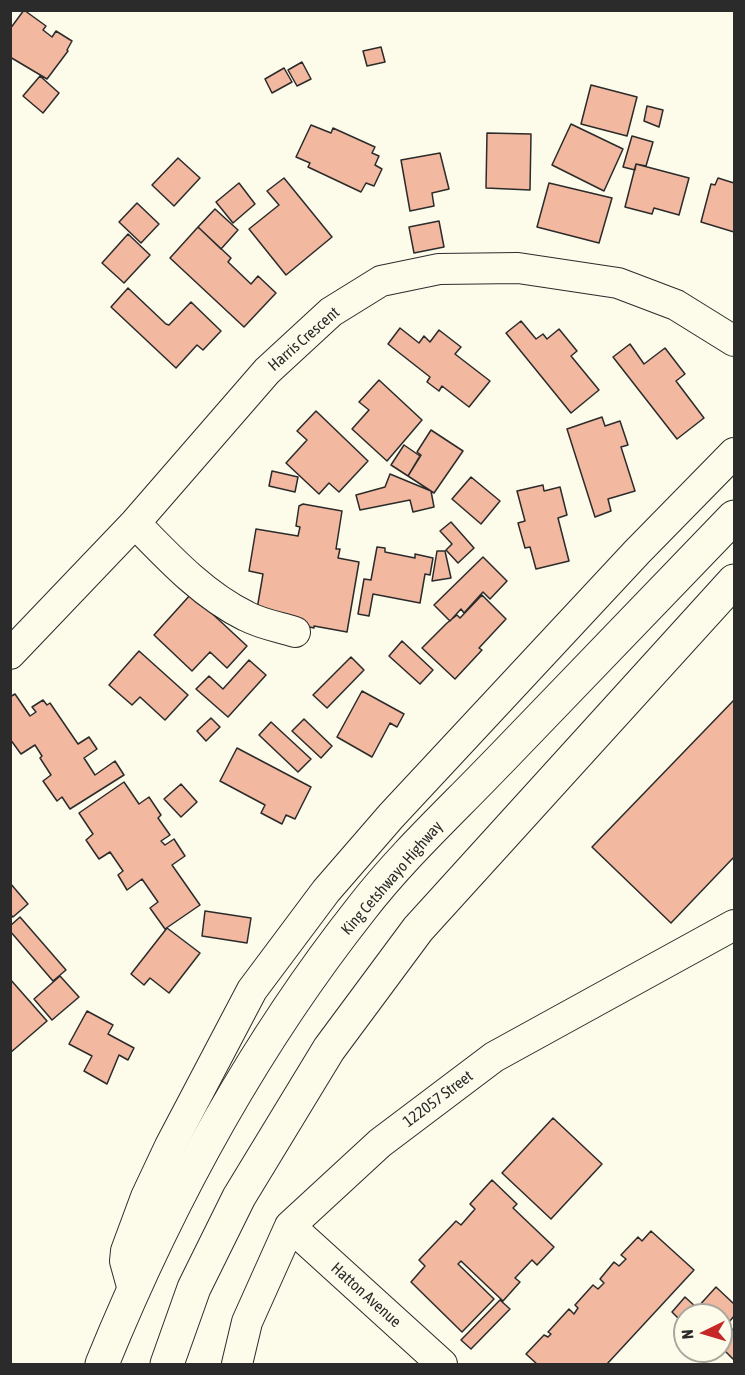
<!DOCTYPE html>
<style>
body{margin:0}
#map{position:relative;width:745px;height:1375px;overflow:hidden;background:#fdfbea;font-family:"Asap Condensed",sans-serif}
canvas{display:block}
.frame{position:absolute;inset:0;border:12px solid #2b2b2b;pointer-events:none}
.north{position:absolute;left:673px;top:1303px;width:60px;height:60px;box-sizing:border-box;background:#fdfbea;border:2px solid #a9a89e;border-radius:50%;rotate:265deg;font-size:16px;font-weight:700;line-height:24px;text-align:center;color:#2b2b2b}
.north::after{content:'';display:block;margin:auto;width:21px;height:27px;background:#c62828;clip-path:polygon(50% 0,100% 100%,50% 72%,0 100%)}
</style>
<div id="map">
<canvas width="745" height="1375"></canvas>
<div class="frame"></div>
<div class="north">N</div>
</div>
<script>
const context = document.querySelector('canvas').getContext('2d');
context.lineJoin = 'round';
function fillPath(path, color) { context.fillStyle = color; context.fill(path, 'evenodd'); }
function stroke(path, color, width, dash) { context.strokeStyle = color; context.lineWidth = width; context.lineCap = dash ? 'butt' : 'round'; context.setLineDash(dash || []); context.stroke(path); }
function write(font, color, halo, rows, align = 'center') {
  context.font = font + ' "Asap Condensed",sans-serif'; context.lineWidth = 4.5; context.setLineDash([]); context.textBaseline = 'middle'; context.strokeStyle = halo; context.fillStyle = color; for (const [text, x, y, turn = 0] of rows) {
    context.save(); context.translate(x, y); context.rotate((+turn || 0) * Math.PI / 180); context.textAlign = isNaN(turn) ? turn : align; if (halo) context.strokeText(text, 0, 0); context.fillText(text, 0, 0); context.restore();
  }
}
const building = new Path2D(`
 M24,10L46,26L43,30L52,37L56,31L72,41L67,50L68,51L47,79L10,57V29Z
 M381,47L385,62L367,66L363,51Z
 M302,62L311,79L297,86L288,70Z
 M284,68L292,82L272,93L265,79Z
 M40,76L59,93L43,113L23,96Z
 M591,85L637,97L627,136L581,124Z
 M647,106L663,110L659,127L644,121Z
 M571,124L623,149L604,191L552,165Z
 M311,125L331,133L333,128L375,147L372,153L379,156L375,165L382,169L374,186L366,183L361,192L308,167L310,163L296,157Z
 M487,133L531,134L530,190L486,188Z
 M632,136L653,142L646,166L636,164L635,170L623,167Z
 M440,153L449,189L432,193L434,206L410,211L401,160Z
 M178,158L200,178L174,206L152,185Z
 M636,164L689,178L679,215L654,208L652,214L625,207Z
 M284,178L332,237L286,275L249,229L279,205L267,191Z
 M718,178L734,183V232L701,222L711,184L715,185Z
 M239,183L255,204L233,223L216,202Z
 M549,183L612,198L599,243L537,227Z
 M137,203L159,224L141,243L119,222Z
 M215,209L238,230L221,249L198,227Z
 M439,221L444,247L414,253L409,227Z
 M198,227L231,258L228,262L251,284L258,276L276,293L244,327L170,258Z
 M128,234L150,255L124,283L102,263Z
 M128,288L166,324L169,325L191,302L221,331L203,350L197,345L176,368L111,307Z
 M521,321L536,339L543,334L547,339L559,329L577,351L571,356L599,390L571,413L506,333Z
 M400,328L419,343L424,336L430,342L439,330L461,347L455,354L490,381L469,407L442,386L439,391L427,382L430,377L388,344Z
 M630,344L644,364L665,348L685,374L676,381L704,418L677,439L613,357Z
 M379,380L422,420L387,461L352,429L369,410L359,402Z
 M316,411L368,461L339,492L329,483L319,494L286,463L307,440L297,431Z
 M602,417L605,426L620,421L628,445L621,447L635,491L608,499L611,511L595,517L567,429Z
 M431,430L463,451L434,493L408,476L421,455L417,452Z
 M404,445L420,456L408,476L391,465Z
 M272,471L298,477L295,492L269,486Z
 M390,474L431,491L434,507L413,512L410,500L360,510L356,495L385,487Z
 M471,477L500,501L481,524L452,499Z
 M543,485L544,491L560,487L567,515L558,518L569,561L536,569L530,547L525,548L518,523L525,521L517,491Z
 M303,504L342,511L336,549H340L338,558L359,562L347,632L314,626V628L256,615L263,574L249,571L256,529L298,536L300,527L296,526L299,506Z
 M451,522L474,548L458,563L446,550L452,544L440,531Z
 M377,547L385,548V552L415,558V554L433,558L430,575L425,574L420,603L373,594L369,616L358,614L364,579L371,580Z
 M437,551H445L451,578L432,581Z
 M483,557L507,581L490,599L483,592L464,613L461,609L450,621L434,605Z
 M191,594L247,646L227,668L210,652L192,671L154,635Z
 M482,595L506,619L479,648L482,650L455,679L422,648L447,623L457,615L460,618Z
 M402,641L433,670L420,684L389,656Z
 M139,651L188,695L165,720L140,697L132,705L109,685Z
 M351,657L364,670L327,708L313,695Z
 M249,660L266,675L228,717L196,689L209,676L223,689Z
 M362,691L404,714L397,727L390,723L372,757L337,737Z
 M15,694L30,716L36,712L32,707L43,700L47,705L50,703L78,744L89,737L97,749L84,758L95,775L115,761L124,775L70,809L62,797L57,801L43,781L51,775L40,758L42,756L35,745L21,754L10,739V697Z
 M734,700V857L671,923L592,847Z
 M211,718L220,727L206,741L197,731Z
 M304,719L332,746L321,758L292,731Z
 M271,722L311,759L298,772L259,735Z
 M237,748L311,787L295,819L286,815L282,824L261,813L265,805L220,781Z
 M124,782L139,804L149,797L161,815L158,818L170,835L161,841L165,845L174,839L185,856L172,865L200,905L165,929L150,908L158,902L142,879L127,890L118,875L123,871L110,852L99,859L86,840L93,834L79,813Z
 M181,784L197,802L181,817L164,799Z
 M10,883L28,904L13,917L10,914Z
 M205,911L251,918L247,943L202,936Z
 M20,917L66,970L53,981L10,931V926Z
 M167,928L200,953L169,993L150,978L144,985L131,974Z
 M60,976L79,997L52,1020L34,999Z
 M10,979L47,1021L10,1053Z
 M87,1011L113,1025L108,1034L134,1048L128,1060L119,1055L107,1084L84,1071L92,1056L69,1044Z
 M553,1118L602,1164L551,1219L502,1173Z
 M492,1180L517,1204L513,1208L554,1247L537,1265L532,1260L515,1278L520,1282L503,1301L461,1261L458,1264L494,1299L462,1332L411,1282L425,1266L419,1260L456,1221L461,1225L475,1209L470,1204Z
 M651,1231L694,1270L607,1364H537L526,1354L544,1335L548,1337L551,1334L548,1332L569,1309L574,1314L578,1308L575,1305L593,1285L598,1289L604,1283L600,1279L614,1262L619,1266L626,1259L621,1255L638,1237L642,1241Z
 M716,1287L734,1304V1316L721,1332V1315H685V1325L672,1312L685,1297L697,1308Z
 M500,1300L510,1309L471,1349L461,1340Z
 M734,1328V1360L721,1347V1342Z`);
fillPath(building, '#f2b8a0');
stroke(building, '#2b2b2b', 1.5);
const minor = new Path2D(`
 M135,523C168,557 203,595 246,616C261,624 279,627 295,632
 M10,654L135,523L267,371L331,312L381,281L439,269L518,268L618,283L676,305L734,341
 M290,1226L442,1364
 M133,1290L125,1261L126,1251L146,1197L170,1146L252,990L326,891L391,816L637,552L734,453
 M237,1364L247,1322L290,1226L380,1143L494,1057L734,925`);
const major = new Path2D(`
 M102,1364C168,1202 252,1047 361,909C401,857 451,811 496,764C576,682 655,599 734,517
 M167,1364L194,1288L239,1197L329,1049L418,929L734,581`);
stroke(minor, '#2b2b2b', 32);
stroke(major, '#2b2b2b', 35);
stroke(minor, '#fdfbea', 30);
stroke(major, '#fdfbea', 33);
write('16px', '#2b2b2b', '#fdfbea', [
 ["Harris Crescent",304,339,-41],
 ["King Cetshwayo Highway",392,878,-49],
 ["122057 Street",438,1099,-37],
 ["Hatton Avenue",366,1295,42]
]);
</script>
